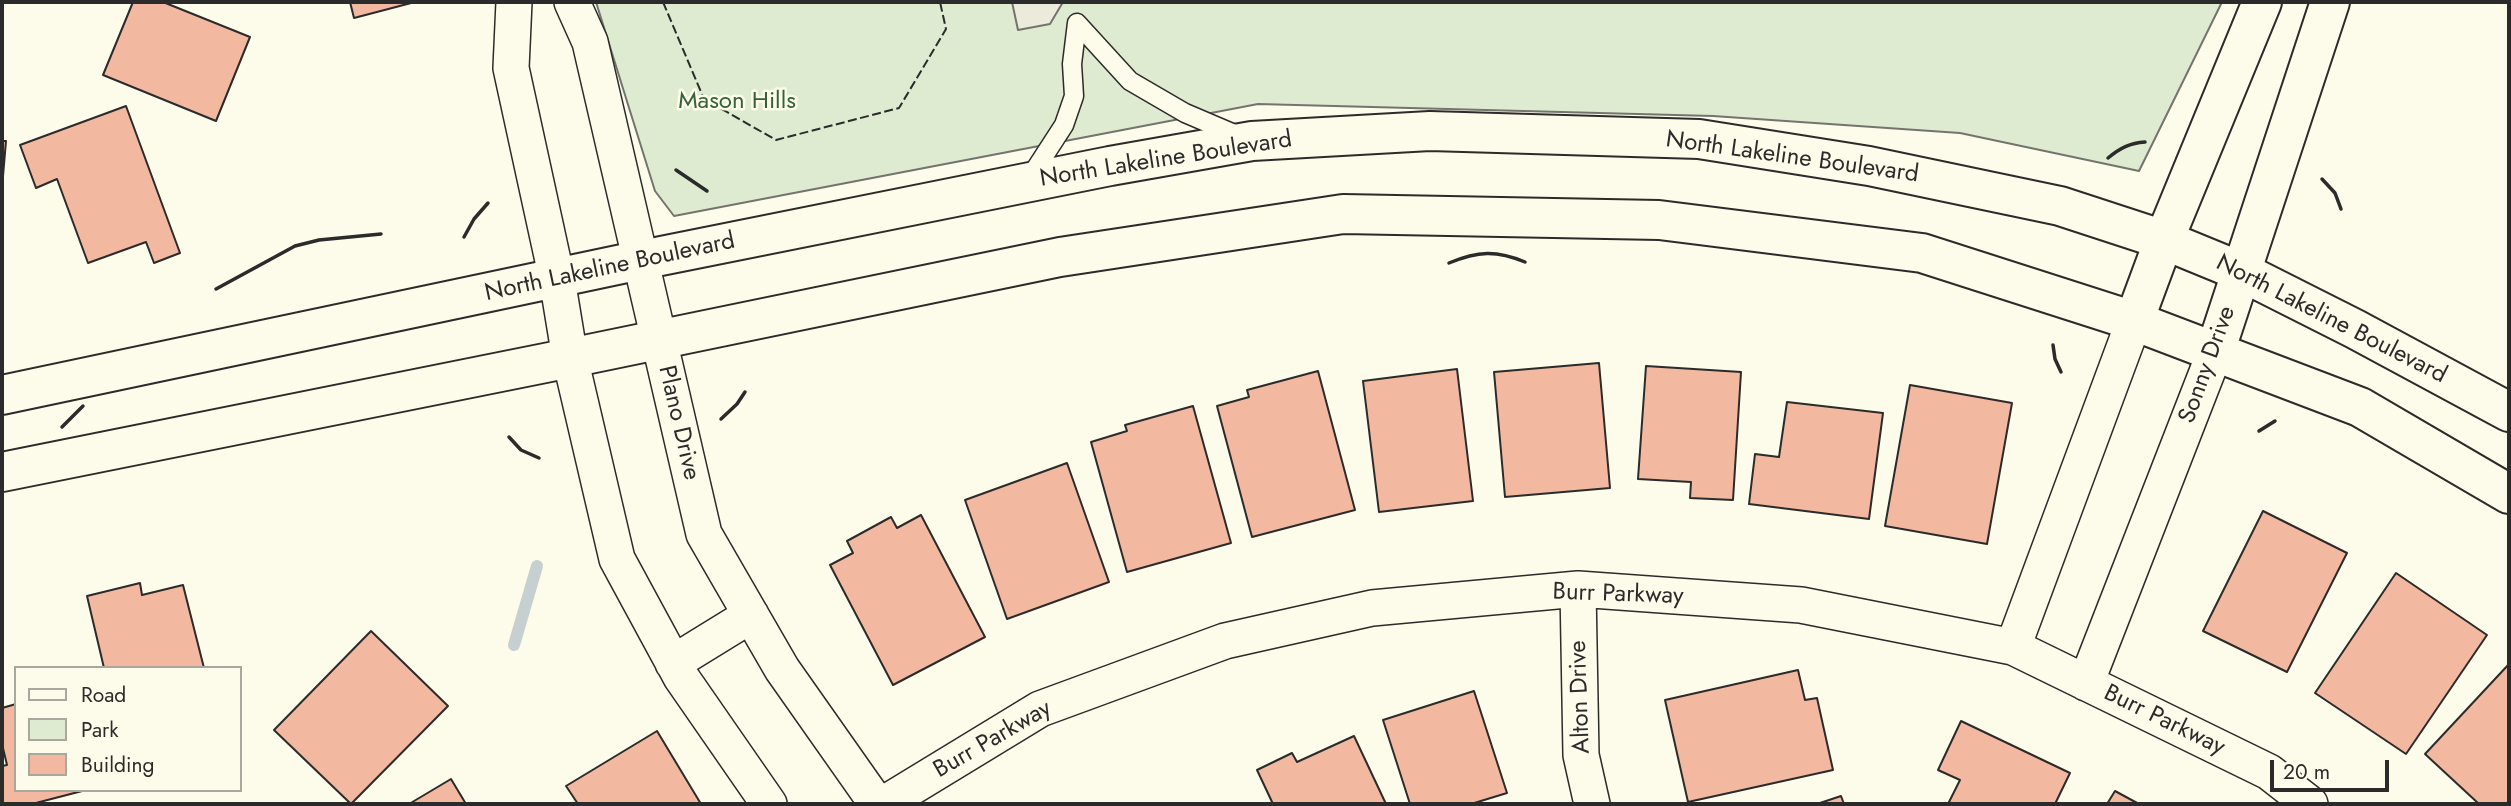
<!DOCTYPE html>
<style>
body{margin:0}
#map{position:relative;width:2511px;height:806px;overflow:hidden;background:#fdfbea;font-family:Jost,sans-serif}
canvas{display:block}
.frame{position:absolute;inset:0;border:4px solid #2b2b2b;pointer-events:none}
.legend{position:absolute;left:14px;top:666px;width:228px;height:126px;box-sizing:border-box;background:#fdfbea;border:2px solid #a9a89e;margin:0;padding:9px 12px;list-style:none;font-size:21px;color:#2b2b2b}
.legend li{display:flex;align-items:center;gap:14px;height:35px}
.legend b{width:35px;border:2px solid #a9a89e}
.scale{position:absolute;left:2270px;top:760px;width:119px;height:32px;box-sizing:border-box;border:4px solid #2b2b2b;border-top:0;padding-left:9px;font-size:21px;line-height:24px;white-space:nowrap;color:#2b2b2b;-webkit-text-stroke:5px #fdfbea;paint-order:stroke}
</style>
<div id="map">
<canvas width="2511" height="806"></canvas>
<div class="frame"></div>
<ul class="legend">
<li><b style="height:9px;background:#fdfbea"></b>Road</li>
<li><b style="height:19px;background:#deebd1"></b>Park</li>
<li><b style="height:19px;background:#f2b8a0"></b>Building</li>
</ul>
<div class="scale">20 m</div>
</div>
<script>
const context = document.querySelector('canvas').getContext('2d');
context.lineJoin = 'round';
function fillPath(path, color) { context.fillStyle = color; context.fill(path, 'evenodd'); }
function stroke(path, color, width, dash) { context.strokeStyle = color; context.lineWidth = width; context.lineCap = dash ? 'butt' : 'round'; context.setLineDash(dash || []); context.stroke(path); }
function write(font, color, halo, rows, align = 'center') {
  context.font = font + ' Jost,sans-serif'; context.lineWidth = 5; context.setLineDash([]); context.textBaseline = 'middle'; context.strokeStyle = halo; context.fillStyle = color; for (const [text, x, y, turn = 0] of rows) {
    context.save(); context.translate(x, y); context.rotate((+turn || 0) * Math.PI / 180); context.textAlign = isNaN(turn) ? turn : align; if (halo) context.strokeText(text, 0, 0); context.fillText(text, 0, 0); context.restore();
  }
}
const green = new Path2D(`
 M596,2H2222L2139,171L1960,133L1713,116L1258,104L674,216L655,191Z`);
fillPath(green, '#deebd1');
stroke(green, '#74746e', 2);
const parking = new Path2D(`
 M1012,2H1063L1050,24L1018,30Z`);
fillPath(parking, '#eceadb');
stroke(parking, '#74746e', 2);
stroke(new Path2D(`
 M514,645L537,566`), '#c7d0d0', 12);
const building = new Path2D(`
 M133,2H163L250,37L216,121L103,75Z
 M350,2H415L354,18Z
 M126,106L180,253L154,263L146,242L88,263L57,179L36,188L20,145Z
 M2,141H6L2,188Z
 M1599,363L1610,488L1505,497L1494,372Z
 M1646,366L1741,372L1733,500L1690,498L1691,482L1638,479Z
 M1457,369L1473,501L1379,512L1363,381Z
 M1318,371L1355,510L1252,537L1217,406L1249,397L1247,390Z
 M1910,385L2012,403L1987,544L1885,526Z
 M1787,402L1883,413L1869,519L1749,504L1755,454L1779,457Z
 M1193,406L1231,543L1127,572L1091,442L1127,431L1125,425Z
 M1067,463L1109,582L1007,619L965,500Z
 M2263,511L2347,553L2287,672L2203,631Z
 M921,515L985,637L893,685L830,565L853,553L847,541L891,517L897,528Z
 M2396,573L2487,635L2406,754L2315,693Z
 M140,583L142,595L183,585L204,668H104L87,596Z
 M371,631L448,706L351,804L274,730Z
 M2509,664V804H2479L2425,754Z
 M1798,670L1805,700L1817,698L1833,770L1688,802L1665,700Z
 M1474,691L1507,793L1471,804H1410L1383,720Z
 M16,704V790H86L32,804H2V766L7,765L2,744V708Z
 M1961,721L2070,773L2055,804H1948L1960,780L1938,770Z
 M657,731L701,804H578L566,786Z
 M1354,736L1386,804H1273L1257,770L1292,753L1297,762Z
 M451,779L466,804H409Z
 M2115,791L2139,804H2107Z
 M1841,796L1844,804H1817Z`);
fillPath(building, '#f2b8a0');
stroke(building, '#2b2b2b', 2);
const service = new Path2D(`
 M1077,23L1130,81L1185,113L1239,136
 M1029,179L1064,125L1074,96L1072,64L1077,23`);
const minor = new Path2D(`
 M514,2L511,68L557,279L570,358L617,559L681,677L769,804
 M572,2L590,42L704,534L782,669L877,804
 M1578,589L1581,755L1592,804
 M2013,647L2134,321
 M673,663L751,615
 M2086,683L2215,352
 M884,804L1040,709L1225,641L1372,608L1578,589L1801,605L2013,647L2269,772L2310,804`);
const tertiary = new Path2D(`
 M2134,321L2164,240L2262,2
 M2215,352L2330,2`);
const secondary = new Path2D(`
 M2,395L641,260L1110,166L1252,141L1430,131L1699,139L1869,166L2060,206L2164,240L2242,272L2355,329L2509,412
 M2,472L570,358L1060,257L1343,214L1659,220L1922,253L2134,321L2360,407L2509,494`);
stroke(service, '#2b2b2b', 21);
stroke(minor, '#2b2b2b', 38);
stroke(tertiary, '#2b2b2b', 42);
stroke(secondary, '#2b2b2b', 42);
stroke(service, '#fdfbea', 18);
stroke(minor, '#fdfbea', 35);
stroke(tertiary, '#fdfbea', 38);
stroke(secondary, '#fdfbea', 38);
stroke(new Path2D(`
 M663,2L704,99L776,140L899,108L946,29L940,2`), '#2b2b2b', 2, [9, 3.5]);
stroke(new Path2D(`
 M2108,158C2120,148 2130,143 2145,142
 M676,170L707,191
 M2322,179L2335,193L2341,209
 M464,237L474,219L488,203
 M1449,263C1478,251 1496,250 1525,262
 M216,289L295,246L319,240L381,234
 M2053,345L2055,359L2061,372
 M721,419L737,404L745,392
 M62,427L83,406
 M2259,431L2275,421
 M509,437L521,450L539,458`), '#2b2b2b', 3.5);
write('24px', '#34623c', '#fdfbea', [
 ["Mason Hills",737,102]
]);
write('24px', '#2b2b2b', '#fdfbea', [
 ["North Lakeline Boulevard",1792,158,8],
 ["North Lakeline Boulevard",1166,160,-9],
 ["North Lakeline Boulevard",610,268,-12],
 ["North Lakeline Boulevard",2331,320,27],
 ["Sonny Drive",2208,365,-70],
 ["Plano Drive",678,423,77],
 ["Burr Parkway",1618,595,2],
 ["Alton Drive",1581,697,-92],
 ["Burr Parkway",2164,721,26],
 ["Burr Parkway",993,740,-30]
]);
</script>
